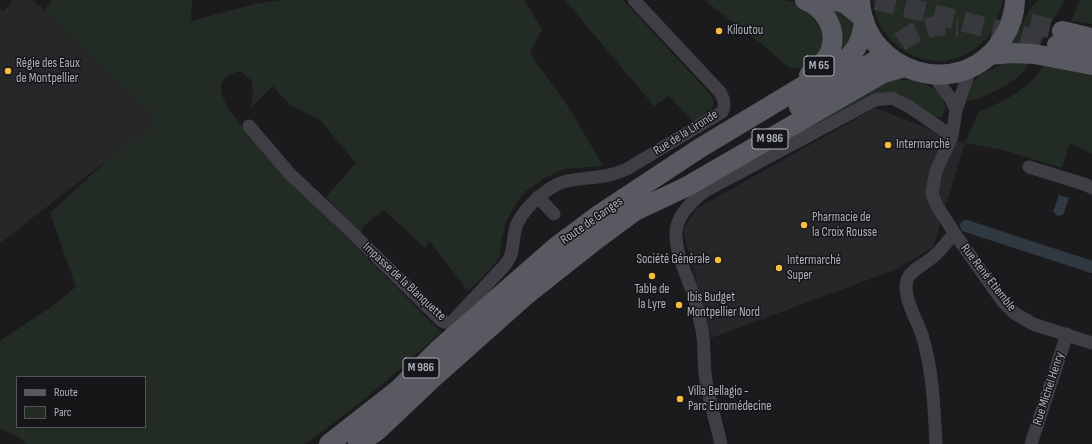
<!DOCTYPE html>
<meta charset="utf-8">
<style>
body{margin:0}
#map{position:relative;width:1092px;height:444px;overflow:hidden;background:#1b1b1d;font-family:"Sofia Sans Condensed",sans-serif}
canvas{display:block}
.legend{position:absolute;left:16px;top:376px;width:130px;height:52px;box-sizing:border-box;background:#161618;border:1px solid #52545a;margin:0;padding:5px 7px;list-style:none;font-size:12px;color:#adb1bd}
.legend li{display:flex;align-items:center;gap:8px;height:20px}
.legend b{width:20px;border:1px solid #52545a}
</style>
<div id="map">
<canvas width="1092" height="444"></canvas>
<ul class="legend">
<li><b style="height:5px;background:#585961"></b>Route</li>
<li><b style="height:11px;background:#222c24"></b>Parc</li>
</ul>
</div>
<script>
const context = document.querySelector('canvas').getContext('2d');
context.lineJoin = 'round';
function fillPath(path, color) { context.fillStyle = color; context.fill(path, 'evenodd'); }
function stroke(path, color, width, dash) { context.strokeStyle = color; context.lineWidth = width; context.lineCap = dash ? 'butt' : 'round'; context.setLineDash(dash || []); context.stroke(path); }
function write(font, color, halo, rows, align = 'center') {
  context.font = font + ' "Sofia Sans Condensed",sans-serif'; context.lineWidth = 3; context.setLineDash([]); context.textBaseline = 'middle'; context.strokeStyle = halo; context.fillStyle = color; for (const [text, x, y, turn = 0] of rows) {
    context.save(); context.translate(x, y); context.rotate((+turn || 0) * Math.PI / 180); context.textAlign = isNaN(turn) ? turn : align; if (halo) context.strokeText(text, 0, 0); context.fillText(text, 0, 0); context.restore();
  }
}
fillPath(new Path2D(`
 M13,0H32L45,10L66,35L159,120L0,243V8L3,11Z
 M875,108L965,143L933,247L897,269L711,338L683,230L696,209Z`), '#27272a');
fillPath(new Path2D(`
 M52,0H192L191,21L255,4L281,0H524L542,29L530,53L571,111L603,166L564,169L545,178L526,191L515,205L506,222L501,240L500,257L487,273L468,291L429,241L425,248L384,210L363,226L361,234L326,197L356,163L320,120L290,105L273,86L251,108L253,91L251,80L240,71C229,74 218,80 222,93C224,106 235,117 243,127C269,162 300,192 331,222C368,259 404,295 441,332C397,372 354,410 305,444H27L17,436L0,429V341L51,307L76,287L50,213L113,155L159,120L66,35L45,10ZM17,377H145V427H17Z
 M565,0H623L710,94L714,103L711,112L694,122L669,96L654,106Z
 M704,0H783L804,4L820,18L824,44L817,58L807,69L790,68L764,46Z
 M873,0H1003C999,14 996,28 986,39C977,48 965,56 953,59C915,69 875,38 873,0Z
 M1038,0H1065L1051,23L1038,49L1012,45L1029,10Z
 M1080,0H1092V24L1071,21Z
 M831,6L852,20C855,35 847,44 839,55Z
 M1029,62C1027,66 1025,70 1022,73C1013,83 980,101 967,101L971,84L981,74L1006,63Z
 M1043,66L1092,75V154L1070,143L1062,168L1003,150L965,143L979,111C1004,102 1029,89 1043,66Z
 M896,79C903,80 909,80 915,81C931,84 953,99 942,117H935L900,94L892,92L872,95L692,193L884,81Z`), '#222c24');
fillPath(new Path2D(`
 M1059,195L1069,198L1063,215H1060V216L1055,215L1056,213L1053,212Z`), '#303942');
stroke(new Path2D(`
 M966,226L1092,267`), '#303942', 12);
stroke(new Path2D(`
 M876,0L1057,45
 M1001,17L1062,31
 M876,60C894,47 913,29 936,26C943,25 951,27 958,27`), '#38393d', 20, [20, 10]);
stroke(new Path2D(`
 M932,74L951,99L956,110
 M249,126L290,174L341,222L442,321L448,323L453,321L505,265C507,262 510,258 511,255C514,244 513,231 518,222C527,205 549,185 567,181C588,177 608,178 627,169L722,112C726,105 724,99 720,92L634,0
 M1029,167L1087,185L1092,188
 M538,197L554,214
 M955,234L1003,302L1014,313L1033,324L1092,343
 M721,444C716,423 710,402 706,381C703,364 705,346 702,330C700,319 697,307 694,297C688,276 675,255 676,232C677,215 692,201 705,191L875,100L892,98L908,106L952,136
 M936,444C934,407 933,371 922,335C917,320 902,296 907,280C911,269 926,264 934,256C942,250 947,240 955,234L937,206L932,194L933,187L936,171L952,136L956,110L971,67
 M1031,444L1067,334`), '#3e3e44', 13);
stroke(new Path2D(`
 M805,0C824,7 837,28 831,49C828,59 818,69 809,75
 M834,0L846,4L863,18
 M860,0C864,74 961,103 1002,40C1010,28 1015,14 1015,0
 M1062,31L1092,38
 M1057,45L1092,51
 M989,55L1013,53L1034,54L1092,65
 M799,107L876,60
 M329,444L398,390L439,349L557,246L600,214L700,148L843,62C858,50 862,39 864,20
 M358,444L378,430L434,377L525,296L597,239L635,211L688,186L883,73L905,67`), '#585961', 20);
for (const [x, y, r, color] of [
 [719,31,4,"#f5bf3b"],
 [8,71,4,"#f5bf3b"],
 [888,145,4,"#f5bf3b"],
 [804,225,4,"#f5bf3b"],
 [718,260,4,"#f5bf3b"],
 [779,268,4,"#f5bf3b"],
 [652,276,4,"#f5bf3b"],
 [679,305,4,"#f5bf3b"],
 [680,399,4,"#f5bf3b"]
]) { const dot = new Path2D(); dot.arc(x, y, r, 0, 2 * Math.PI); context.fillStyle = color; context.fill(dot); stroke(dot, '#161618', 1.5); }
for (const [x, y, w] of [
 [819,66,30],
 [770,139,36],
 [421,368,36]
]) { const box = new Path2D(); box.roundRect(x - w / 2, y - 10, w, 20, 3); context.fillStyle = '#161618'; context.fill(box); stroke(box, '#adb1bd', 1); }
write('bold 12px', '#adb1bd', null, [
 ["M 65",819,66],
 ["M 986",770,139],
 ["M 986",421,368]
]);
write('13px', '#adb1bd', '#161618', [
 ["Kiloutou",727,31],
 ["Régie des Eaux",16,64],
 ["de Montpellier",16,79],
 ["Intermarché",896,145],
 ["Pharmacie de",812,218],
 ["la Croix Rousse",812,233],
 ["Société Générale",710,260,"right"],
 ["Intermarché",787,261],
 ["Super",787,276],
 ["Table de",652,290,"center"],
 ["la Lyre",652,305,"center"],
 ["Ibis Budget",687,298],
 ["Montpellier Nord",687,313],
 ["Villa Bellagio -",688,392],
 ["Parc Euromédecine",688,407]
], 'left');
write('13px', '#adb1bd', '#161618', [
 ["Rue de la Lironde",686,133,-32],
 ["Route de Ganges",592,221,-35],
 ["Rue René Etiemble",988,278,52],
 ["Impasse de la Blanquette",404,282,43],
 ["Rue Michel Henry",1049,389,-72]
]);
</script>
